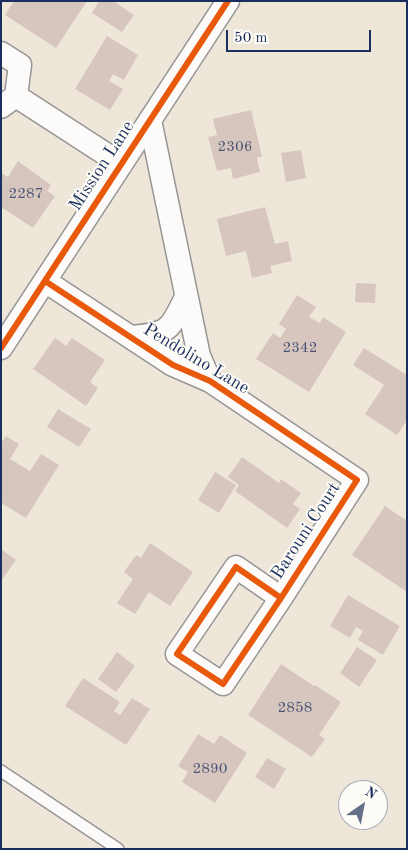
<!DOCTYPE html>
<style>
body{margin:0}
#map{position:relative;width:408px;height:850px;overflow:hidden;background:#efe6da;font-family:"Old Standard TT",serif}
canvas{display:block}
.frame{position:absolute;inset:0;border:2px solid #1b2f5e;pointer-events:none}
.north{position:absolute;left:338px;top:780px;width:50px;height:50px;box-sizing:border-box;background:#fdfcf7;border:1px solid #a3aaba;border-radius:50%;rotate:33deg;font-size:14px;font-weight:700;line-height:20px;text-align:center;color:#1b2f5e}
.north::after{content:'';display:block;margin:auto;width:18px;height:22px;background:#656f89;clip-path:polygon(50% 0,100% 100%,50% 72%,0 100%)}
.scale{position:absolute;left:226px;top:30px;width:145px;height:22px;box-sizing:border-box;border:2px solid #1b2f5e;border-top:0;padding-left:6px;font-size:15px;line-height:18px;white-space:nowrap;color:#1b2f5e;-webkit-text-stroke:4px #fdfcf7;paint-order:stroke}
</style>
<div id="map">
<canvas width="408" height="850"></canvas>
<div class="frame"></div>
<div class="north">N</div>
<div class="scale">50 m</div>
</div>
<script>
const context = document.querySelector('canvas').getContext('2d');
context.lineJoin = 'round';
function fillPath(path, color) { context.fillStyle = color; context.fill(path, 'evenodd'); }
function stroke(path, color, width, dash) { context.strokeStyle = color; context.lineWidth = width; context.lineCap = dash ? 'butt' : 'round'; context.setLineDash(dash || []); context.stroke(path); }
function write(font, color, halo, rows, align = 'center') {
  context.font = font + ' "Old Standard TT",serif'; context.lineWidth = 4; context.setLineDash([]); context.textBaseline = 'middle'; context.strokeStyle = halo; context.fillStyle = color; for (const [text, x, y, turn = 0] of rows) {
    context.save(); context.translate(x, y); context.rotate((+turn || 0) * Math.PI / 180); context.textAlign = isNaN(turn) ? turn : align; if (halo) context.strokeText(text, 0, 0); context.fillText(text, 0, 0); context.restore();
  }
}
fillPath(new Path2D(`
 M14,1H87L56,48L5,15Z
 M99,1H113L134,15L122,32L92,13Z
 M107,36L138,55L124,80L113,74L109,81L123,89L110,110L75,89Z
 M251,110L262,156L257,158L260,172L233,179L231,168L217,171L208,137L217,135L213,119Z
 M301,150L306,178L286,182L281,153Z
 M18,161L51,185L47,191L55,196L33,228L1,207V173L8,177Z
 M265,207L275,244L288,241L292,261L270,266L272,273L252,278L246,251L226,256L217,219Z
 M356,283L376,284L375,303L355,302Z
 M297,295L316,307L309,317L320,323L323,317L346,332L309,392L256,359L273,333L280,338L286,329L279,324Z
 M55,338L66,346L72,338L105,360L90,382L98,388L86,406L33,369Z
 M364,348L407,375V420L397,435L365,414L384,385L353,365Z
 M58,409L91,429L79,447L47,427Z
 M6,436L19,444L10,459L30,471L41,454L59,465L26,518L1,503V443Z
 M242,457L279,483L281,479L301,493L293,504L300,509L287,528L235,491L239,485L228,477Z
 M215,472L236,485L219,513L198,500Z
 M385,506L407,521V592L352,555Z
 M150,543L193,572L170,606L149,592L135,614L117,603L133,579L124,572L136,555L141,558Z
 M1,549L16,560L1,581Z
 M348,595L400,626L383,655L358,640L363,631L356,627L350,638L330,626Z
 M357,647L377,660L359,687L340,673Z
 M117,652L135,666L116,692L98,679Z
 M281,664L314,686L315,685L341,702L319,735L325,739L312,757L248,715Z
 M83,678L120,702L114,711L120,715L132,698L150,709L126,745L65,706Z
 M198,734L214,744L220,735L247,753L215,803L182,782L188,772L178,766Z
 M267,758L286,769L274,789L255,777Z`), '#d7c6bd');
const service = new Path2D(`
 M1,771L118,849`);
const minor = new Path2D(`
 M1,53L20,65L16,96L1,107
 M16,96L121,164
 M150,120L199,356L210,381
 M45,281L173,365L210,381L357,480L281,598L236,567L177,654L223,684L281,598
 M131,337C141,336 159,335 167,328C174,323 182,305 186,297
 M1,348L228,1`);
stroke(service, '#969596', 14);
stroke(minor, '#969596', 25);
stroke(service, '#fdfbf9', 11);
stroke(minor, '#fdfbf9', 22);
stroke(new Path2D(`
 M45,281L173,365L210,381L357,480L281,598L236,567L177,654L223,684L281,598
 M1,348L228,1`), '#e8590c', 6);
write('15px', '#4a5576', null, [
 ["2306",235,147],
 ["2287",26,194],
 ["2342",300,348],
 ["2858",295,708],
 ["2890",210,769]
]);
write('18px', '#1b2f5e', '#fdfcf7', [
 ["Mission Lane",102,166,-57],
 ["Pendolino Lane",196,359,31],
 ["Barouni Court",306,531,-57]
]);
</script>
